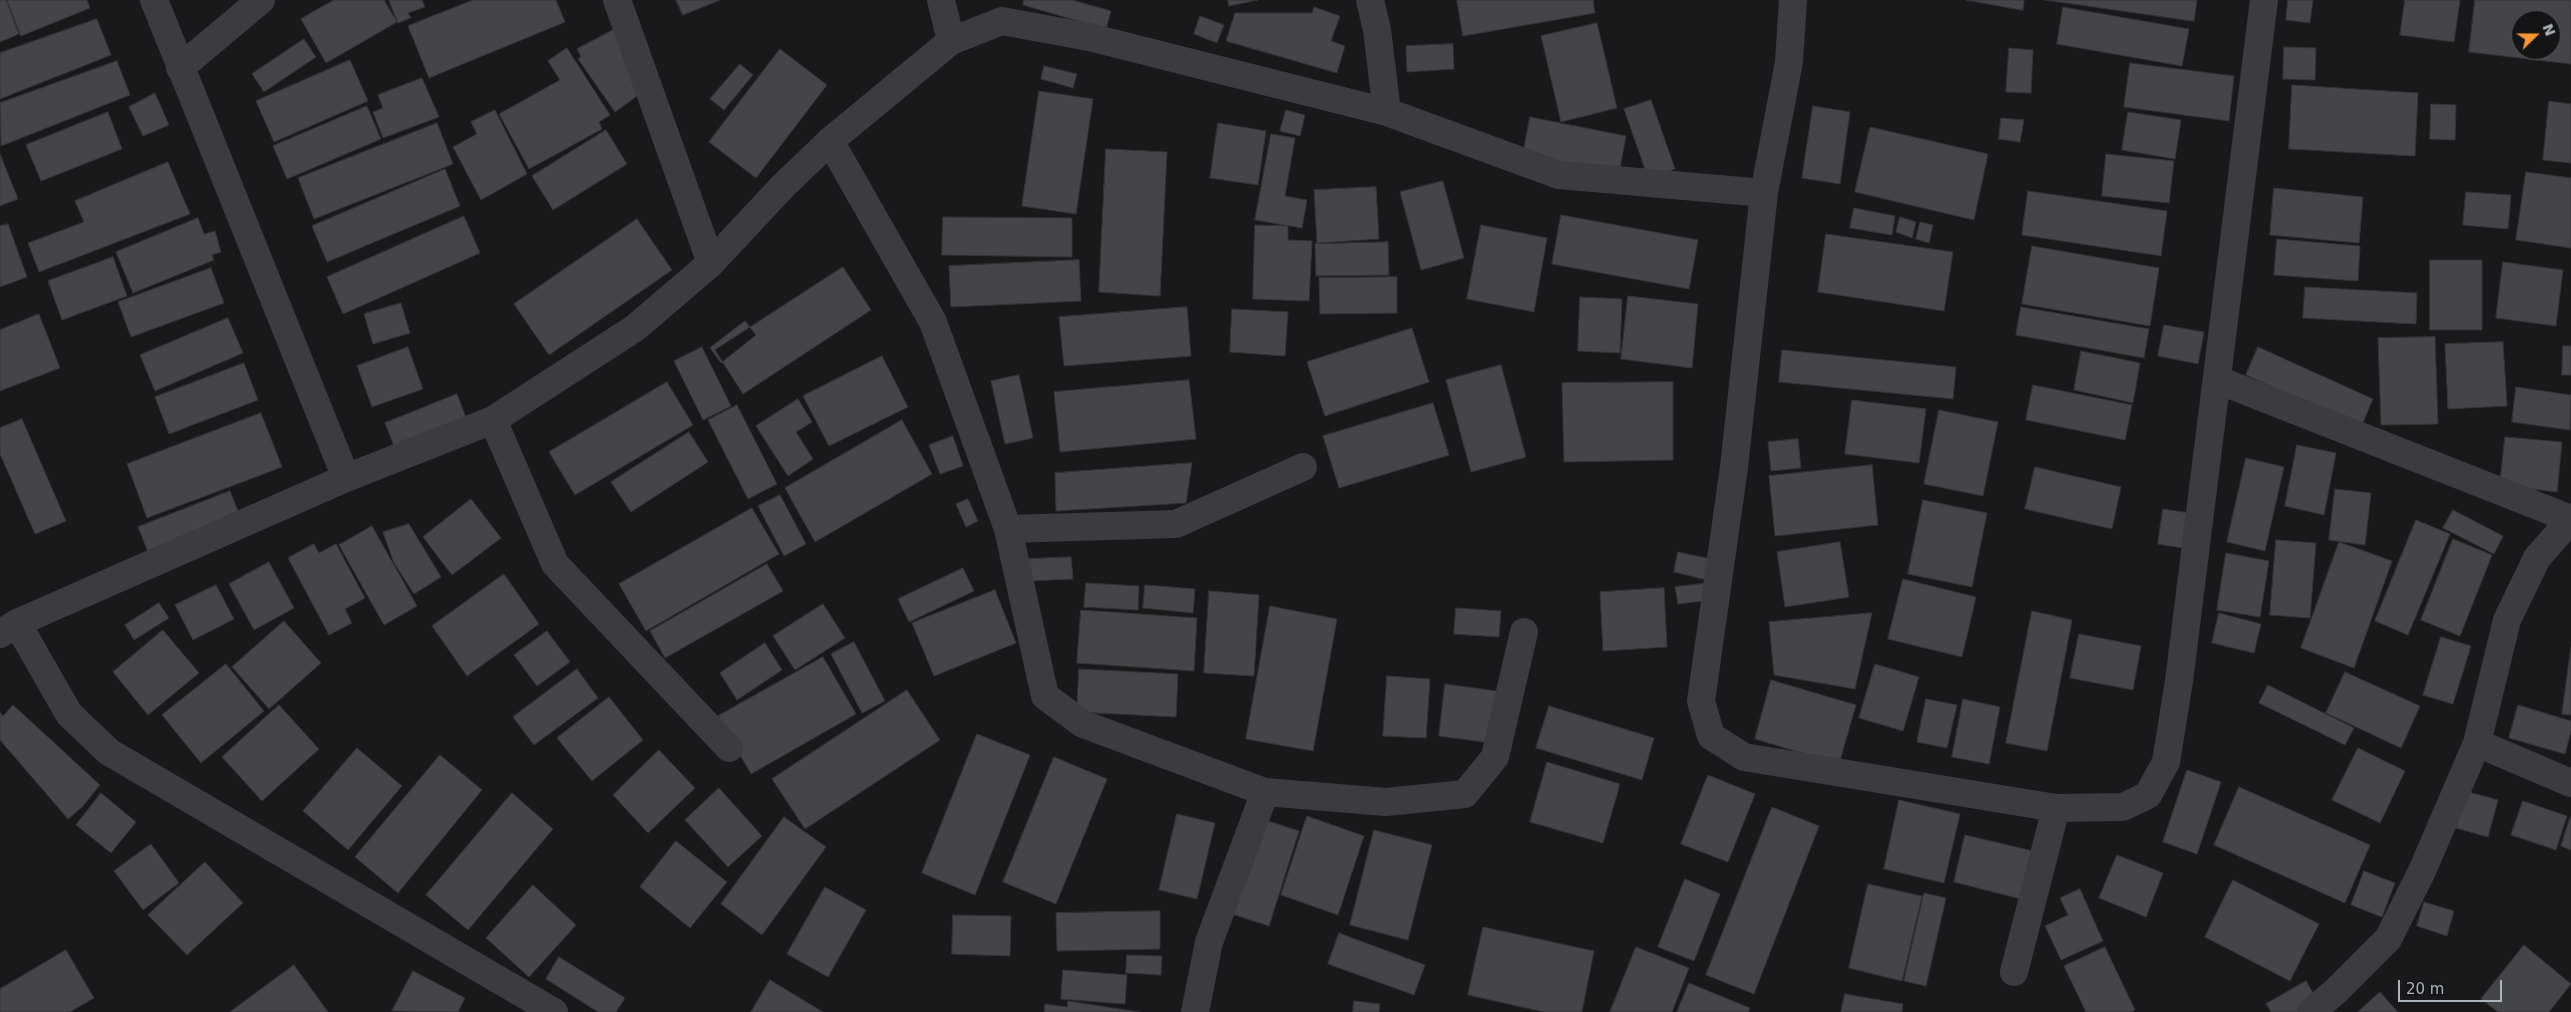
<!DOCTYPE html>
<style>
body{margin:0}
#map{position:relative;width:2571px;height:1012px;overflow:hidden;background:#19191b;font-family:"DejaVu Sans",sans-serif}
canvas{display:block}
.north{position:absolute;left:2511px;top:10px;width:50px;height:50px;box-sizing:border-box;background:#141417;border:1px solid #505459;border-radius:50%;rotate:68deg;font-size:14px;font-weight:700;line-height:20px;text-align:center;color:#abb3bb}
.north::after{content:'';display:block;margin:auto;width:18px;height:22px;background:#f89535;clip-path:polygon(50% 0,100% 100%,50% 72%,0 100%)}
.scale{position:absolute;left:2398px;top:980px;width:104px;height:22px;box-sizing:border-box;border:2px solid #abb3bb;border-top:0;padding-left:6px;font-size:15px;line-height:18px;white-space:nowrap;color:#abb3bb;-webkit-text-stroke:4px #141417;paint-order:stroke}
</style>
<div id="map">
<canvas width="2571" height="1012"></canvas>
<div class="north">N</div>
<div class="scale">20 m</div>
</div>
<script>
const context = document.querySelector('canvas').getContext('2d');
context.lineJoin = 'round';
function fillPath(path, color) { context.fillStyle = color; context.fill(path, 'evenodd'); }
function stroke(path, color, width, dash) { context.strokeStyle = color; context.lineWidth = width; context.lineCap = dash ? 'butt' : 'round'; context.setLineDash(dash || []); context.stroke(path); }
const building = new Path2D(`
 M0,0H6L19,34L0,42Z
 M7,0H87L90,8L21,36Z
 M334,0H384L397,22L326,63L301,19Z
 M389,0H422L425,7L408,13L411,18L398,23Z
 M473,0H556L565,22L429,78L408,26Z
 M676,0H720L683,15Z
 M1024,0H1072L1111,11L1106,29L1023,5Z
 M1228,0H1258L1229,6Z
 M1457,0H1593L1595,13L1463,36Z
 M1966,0H2024L2023,10Z
 M2045,0H2197L2194,21Z
 M2288,0H2313L2310,23L2286,20Z
 M2405,0H2460L2454,42L2400,35Z
 M2475,0H2571V64L2469,52ZM2521,20H2551V50H2521Z
 M1314,7L1340,16L1331,41L1345,46L1337,73L1226,41L1235,13H1312Z
 M2063,7L2189,29L2182,66L2057,44Z
 M1200,16L1224,25L1217,43L1194,34Z
 M97,19L111,55L0,99V53Z
 M1597,23L1617,108L1561,122L1541,36Z
 M617,28L644,91L615,112L578,59L581,57L577,49Z
 M304,39L316,57L264,92L252,74Z
 M1453,44L1454,69L1407,72L1406,46Z
 M2284,47L2316,48L2315,80L2283,79Z
 M567,48L610,115L599,122L602,129L529,169L499,114L560,80L548,61Z
 M2009,48L2033,50L2031,93L2006,92Z
 M780,49L827,85L756,178L709,142Z
 M350,60L368,101L274,142L256,101Z
 M117,61L130,95L1,146L0,103Z
 M2130,63L2234,76L2229,121L2124,107Z
 M740,64L753,75L724,110L710,99Z
 M1044,66L1077,74L1073,88L1041,79Z
 M422,78L439,117L383,138L373,112L383,108L378,95Z
 M2292,85L2418,93L2415,156L2289,149Z
 M1039,91L1093,99L1076,214L1022,206Z
 M155,93L169,125L143,136L129,107Z
 M1651,100L1675,169L1648,178L1624,109Z
 M2549,101L2571,104V163L2543,160Z
 M2431,104L2456,105L2455,140L2430,139Z
 M367,106L381,139L287,179L273,146Z
 M1813,106L1850,112L1840,184L1802,178Z
 M495,110L527,174L481,200L453,147L477,134L471,122Z
 M1286,110L1305,115L1300,136L1280,131Z
 M108,112L122,149L41,181L26,145Z
 M2128,112L2181,120L2175,159L2122,150Z
 M1530,117L1626,136L1618,179L1522,160Z
 M2001,118L2024,120L2020,142L1999,139Z
 M437,123L453,164L314,219L298,178Z
 M1218,123L1266,131L1258,185L1210,178Z
 M1870,127L1988,154L1974,220L1855,192Z
 M606,130L627,164L553,210L532,176Z
 M1271,134L1295,138L1285,196L1307,200L1302,228L1255,220Z
 M1106,149L1167,152L1160,296L1099,292Z
 M0,154L18,199L0,206Z
 M2106,154L2174,161L2169,203L2102,196Z
 M168,162L190,214L39,272L28,243L84,222L75,201Z
 M445,169L460,206L327,262L312,226Z
 M2526,172L2571,178V248L2516,240Z
 M1443,181L1464,258L1421,270L1400,192Z
 M1376,187L1379,239L1317,243L1314,190Z
 M2274,188L2363,197L2359,243L2270,235Z
 M2028,191L2167,211L2161,256L2022,235Z
 M2466,192L2511,195L2508,229L2463,225Z
 M1854,208L1895,216L1892,235L1850,228Z
 M1561,215L1698,240L1689,289L1552,264Z
 M464,216L480,253L343,314L327,277Z
 M943,217L1072,218V257L942,255Z
 M1900,217L1916,222L1912,238L1896,232Z
 M198,218L204,234L215,231L221,252L212,255L214,260L133,293L116,252Z
 M637,219L672,270L549,355L514,304Z
 M1920,222L1933,225L1929,243L1916,239Z
 M8,224L27,277L0,287V226Z
 M1255,225L1288,226V240L1312,241L1309,301L1253,299Z
 M1481,225L1547,238L1534,312L1467,299Z
 M1826,234L1953,252L1944,311L1818,292Z
 M2277,239L2360,246L2358,281L2274,275Z
 M1388,242L1389,275L1316,276L1315,244Z
 M2032,246L2159,268L2150,326L2022,304Z
 M113,257L127,296L62,320L48,281Z
 M1079,260L1081,301L951,307L949,266Z
 M2430,260H2482V330H2430Z
 M2503,262L2563,270L2556,326L2496,318Z
 M843,267L871,310L743,394L715,350Z
 M211,268L224,303L131,337L118,302Z
 M1397,277V313L1320,314L1319,278Z
 M2305,287L2417,293L2416,324L2303,318Z
 M1628,296L1698,304L1692,368L1621,359Z
 M1580,297L1622,299L1620,353L1578,351Z
 M401,303L410,333L373,344L364,314Z
 M1187,307L1191,356L1064,366L1059,317Z
 M2021,307L2149,329L2144,358L2016,335Z
 M1232,309L1288,312L1285,356L1230,352Z
 M39,314L60,368L0,391V330Z
 M228,318L243,353L155,391L140,355Z
 M745,321L756,335L721,363L710,348Z
 M2164,325L2204,332L2198,364L2158,356Z
 M1412,328L1429,382L1325,416L1307,362Z
 M2435,337L2438,424L2381,425L2378,338Z
 M2503,342L2507,406L2448,409L2445,344Z
 M2563,346H2571V375H2562Z
 M408,347L423,389L372,407L357,366Z
 M702,347L731,406L703,420L674,361Z
 M2258,347L2373,399L2361,427L2246,375Z
 M1782,350L1956,367L1953,399L1779,382Z
 M2081,351L2140,363L2133,403L2074,390Z
 M882,356L908,407L829,446L803,396Z
 M244,363L258,400L169,434L155,397Z
 M1501,365L1526,457L1471,472L1446,380Z
 M1019,375L1033,438L1005,444L991,381Z
 M1189,380L1196,439L1060,452L1054,392Z
 M667,382L693,425L575,495L549,452Z
 M1673,382V460L1564,462L1562,383Z
 M2033,385L2132,405L2125,440L2026,420Z
 M2516,387L2571,395L2570,430L2512,422Z
 M457,394L468,423L396,451L385,423Z
 M798,399L812,422L796,432L813,459L788,476L756,426Z
 M1852,400L1926,409L1919,463L1845,454Z
 M1433,403L1449,455L1339,488L1323,436Z
 M737,405L777,484L748,499L708,420Z
 M1939,410L1998,422L1983,496L1924,484Z
 M261,413L282,467L147,518L127,464Z
 M22,419L66,521L35,534L0,454V428Z
 M902,420L932,474L815,542L785,488Z
 M689,432L708,462L631,512L611,482Z
 M953,436L963,466L940,474L929,445Z
 M2505,437L2562,442L2557,492L2500,485Z
 M1798,439L1801,468L1771,471L1768,442Z
 M2297,445L2336,453L2324,515L2285,506Z
 M2246,458L2284,467L2265,551L2227,542Z
 M1192,463L1186,503L1056,511L1055,473Z
 M1872,465L1878,525L1775,536L1769,476Z
 M2035,467L2121,487L2112,529L2025,509Z
 M2335,489L2371,493L2365,545L2329,540Z
 M230,491L240,516L148,552L138,527Z
 M780,495L806,544L784,556L758,506Z
 M471,499L501,538L452,575L423,537Z
 M968,499L978,521L966,527L956,504Z
 M1923,500L1987,513L1972,587L1908,574Z
 M752,508L779,554L646,631L619,584Z
 M2163,509L2189,513L2183,548L2158,544Z
 M2453,510L2503,536L2494,554L2443,528Z
 M2416,520L2450,534L2408,635L2375,621Z
 M409,524L441,577L414,594L394,563L383,532Z
 M372,526L417,606L384,625L339,545Z
 M2453,539L2492,555L2460,636L2421,620Z
 M2276,540L2316,543L2310,618L2270,615Z
 M1840,542L1849,597L1785,607L1777,552Z
 M2339,542L2392,561L2354,668L2301,648Z
 M314,544L319,553L336,544L365,598L345,609L352,623L329,635L288,558Z
 M1678,552L1711,559L1707,580L1674,572Z
 M2226,553L2269,561L2260,617L2217,610Z
 M1071,557L1073,579L1029,581L1028,559Z
 M269,562L294,608L254,630L229,584Z
 M767,564L783,591L665,658L650,631Z
 M963,568L974,591L909,622L898,599Z
 M504,574L539,624L467,676L432,626Z
 M1903,579L1976,597L1962,657L1888,639Z
 M1086,583L1139,586L1138,610L1084,607Z
 M1709,583L1711,600L1678,604L1675,587Z
 M216,585L234,619L193,640L175,605Z
 M1145,585L1195,589L1193,613L1143,608Z
 M1664,588L1667,647L1603,651L1600,592Z
 M995,590L1016,643L934,676L912,623Z
 M1209,591L1259,595L1254,676L1204,673Z
 M159,603L169,618L134,640L125,625Z
 M823,604L845,638L795,670L773,636Z
 M1270,606L1337,619L1313,751L1246,739Z
 M1456,608L1501,611L1499,637L1454,634Z
 M1081,610L1197,618L1194,671L1077,663Z
 M2032,611L2072,620L2047,751L2006,743Z
 M1872,613L1855,689L1774,675L1769,622Z
 M2219,613L2261,624L2254,653L2212,643Z
 M284,621L321,663L269,709L232,667Z
 M163,630L199,673L148,715L113,672Z
 M547,631L570,662L537,686L514,655Z
 M2079,634L2141,646L2133,690L2070,678Z
 M2441,637L2471,646L2453,704L2423,695Z
 M854,642L885,701L862,713L831,654Z
 M765,643L782,670L737,700L720,673Z
 M2571,647V715L2562,714Z
 M823,657L856,714L751,774L718,716Z
 M226,664L264,711L201,763L162,715Z
 M1875,664L1919,677L1903,731L1859,718Z
 M577,669L598,698L534,745L513,717Z
 M1079,669L1178,674L1176,717L1077,712Z
 M2345,672L2420,706L2401,748L2326,713Z
 M1387,676L1430,679L1426,738L1383,736Z
 M1771,680L1856,705L1839,764L1755,739Z
 M1445,684L1497,691L1491,743L1439,736Z
 M2268,685L2354,728L2345,745L2259,703Z
 M907,690L940,740L805,829L772,779Z
 M609,697L643,740L592,781L557,738Z
 M1926,699L1957,705L1947,748L1917,742Z
 M1963,699L2000,707L1989,764L1952,757Z
 M13,705L100,785L82,807L68,819L0,740V712L3,716Z
 M279,705L319,749L262,801L222,757Z
 M2518,705L2571,721V731L2565,754L2509,738Z
 M1549,706L1654,738L1642,780L1536,748Z
 M977,734L1030,755L975,895L922,873Z
 M357,748L402,786L348,850L303,811Z
 M2358,748L2405,771L2380,823L2332,800Z
 M659,750L695,788L648,833L613,795Z
 M440,755L482,790L398,893L355,857Z
 M1054,757L1107,779L1056,904L1003,882Z
 M1547,762L1620,784L1603,843L1530,822Z
 M2187,770L2221,782L2197,854L2163,842Z
 M1708,775L1755,794L1728,862L1681,844Z
 M2239,787L2370,845L2345,903L2214,845Z
 M719,788L762,836L728,867L685,820Z
 M2465,791L2498,800L2488,837L2456,828Z
 M101,793L136,822L111,853L76,825Z
 M512,793L553,829L468,930L426,895Z
 M1899,800L1960,814L1944,883L1884,869Z
 M2523,801L2567,816L2556,850L2511,835Z
 M1772,807L1819,826L1754,994L1706,975Z
 M1177,814L1215,823L1197,899L1159,890Z
 M1307,816L1364,836L1338,915L1281,895Z
 M784,817L826,847L762,935L721,904Z
 M2570,818L2571,819V850L2561,846Z
 M1262,819L1299,831L1269,926L1232,914Z
 M1374,830L1432,845L1408,940L1350,925Z
 M1965,835L2033,851L2021,899L1954,882Z
 M676,841L727,882L690,928L640,887Z
 M151,844L179,883L143,910L114,871Z
 M2117,855L2163,873L2146,917L2099,898Z
 M205,862L243,903L187,955L148,915Z
 M2364,871L2395,883L2382,917L2351,905Z
 M1685,879L1720,894L1694,961L1658,947Z
 M2233,880L2319,924L2290,981L2205,937Z
 M1868,884L1922,896L1902,981L1849,968Z
 M533,885L576,925L529,977L486,938Z
 M825,887L866,910L828,977L787,954Z
 M2080,889L2103,941L2061,960L2045,926L2068,915L2060,898Z
 M1924,893L1946,898L1926,986L1904,981Z
 M2424,902L2454,911L2447,936L2417,926Z
 M1160,911V949L1057,951L1056,913Z
 M953,915L1011,916L1010,956L952,954Z
 M1483,927L1594,951L1582,1012H1544L1468,995Z
 M1339,933L1425,965L1414,995L1328,964Z
 M2524,945L2571,984L2549,1012H2498L2481,999Z
 M1636,947L1689,968L1672,1012H1610Z
 M2105,947L2135,1010L2131,1012H2086L2064,966Z
 M66,950L94,998L70,1012H0V989Z
 M1127,955L1162,956L1161,975L1126,973Z
 M559,957L625,998L616,1012H598L546,979Z
 M294,965L328,1012H230Z
 M1063,970L1127,975L1125,1004L1061,999Z
 M413,971L465,998L458,1012L392,1011Z
 M770,980L823,1012H751Z
 M2306,981L2317,1000L2298,1012H2271L2266,1004Z
 M1689,983L1750,1008L1748,1012H1677Z
 M2380,992L2398,1012H2358Z
 M1845,994L1903,1004L1902,1012H1841Z
 M1068,1001L1139,1012H1044L1045,1004L1067,1007Z
 M1354,1001L1380,1004L1379,1012H1353Z`);
fillPath(building, '#434548');
stroke(building, '#333438', 1);
stroke(new Path2D(`
 M154,0L346,478
 M617,0L711,263
 M941,0L951,41
 M1370,0L1377,30L1387,112
 M1793,0L1789,62L1764,193L1734,467L1701,701L1711,736L1744,757L2056,808L2123,807L2148,795L2166,762L2179,681L2264,0
 M180,68L261,0
 M830,141L933,322L1008,529L1045,696L1083,724L1265,792L1386,802L1465,794L1495,757L1524,632
 M2218,380L2571,519
 M493,420L555,564L729,748
 M1008,529L1176,524L1303,467
 M17,623L346,478L493,420L635,328L711,263L783,186L830,141L951,41L1002,21L1089,37L1387,112L1559,175L1764,193
 M0,634L17,623L69,714L109,752L554,1012
 M2477,743L2571,783
 M2014,972L2056,808
 M1195,1012L1209,942L1265,792
 M2311,1012L2336,991L2388,939L2422,871L2477,743L2507,620L2537,558L2571,519`), '#3a3c41', 28);
</script>
